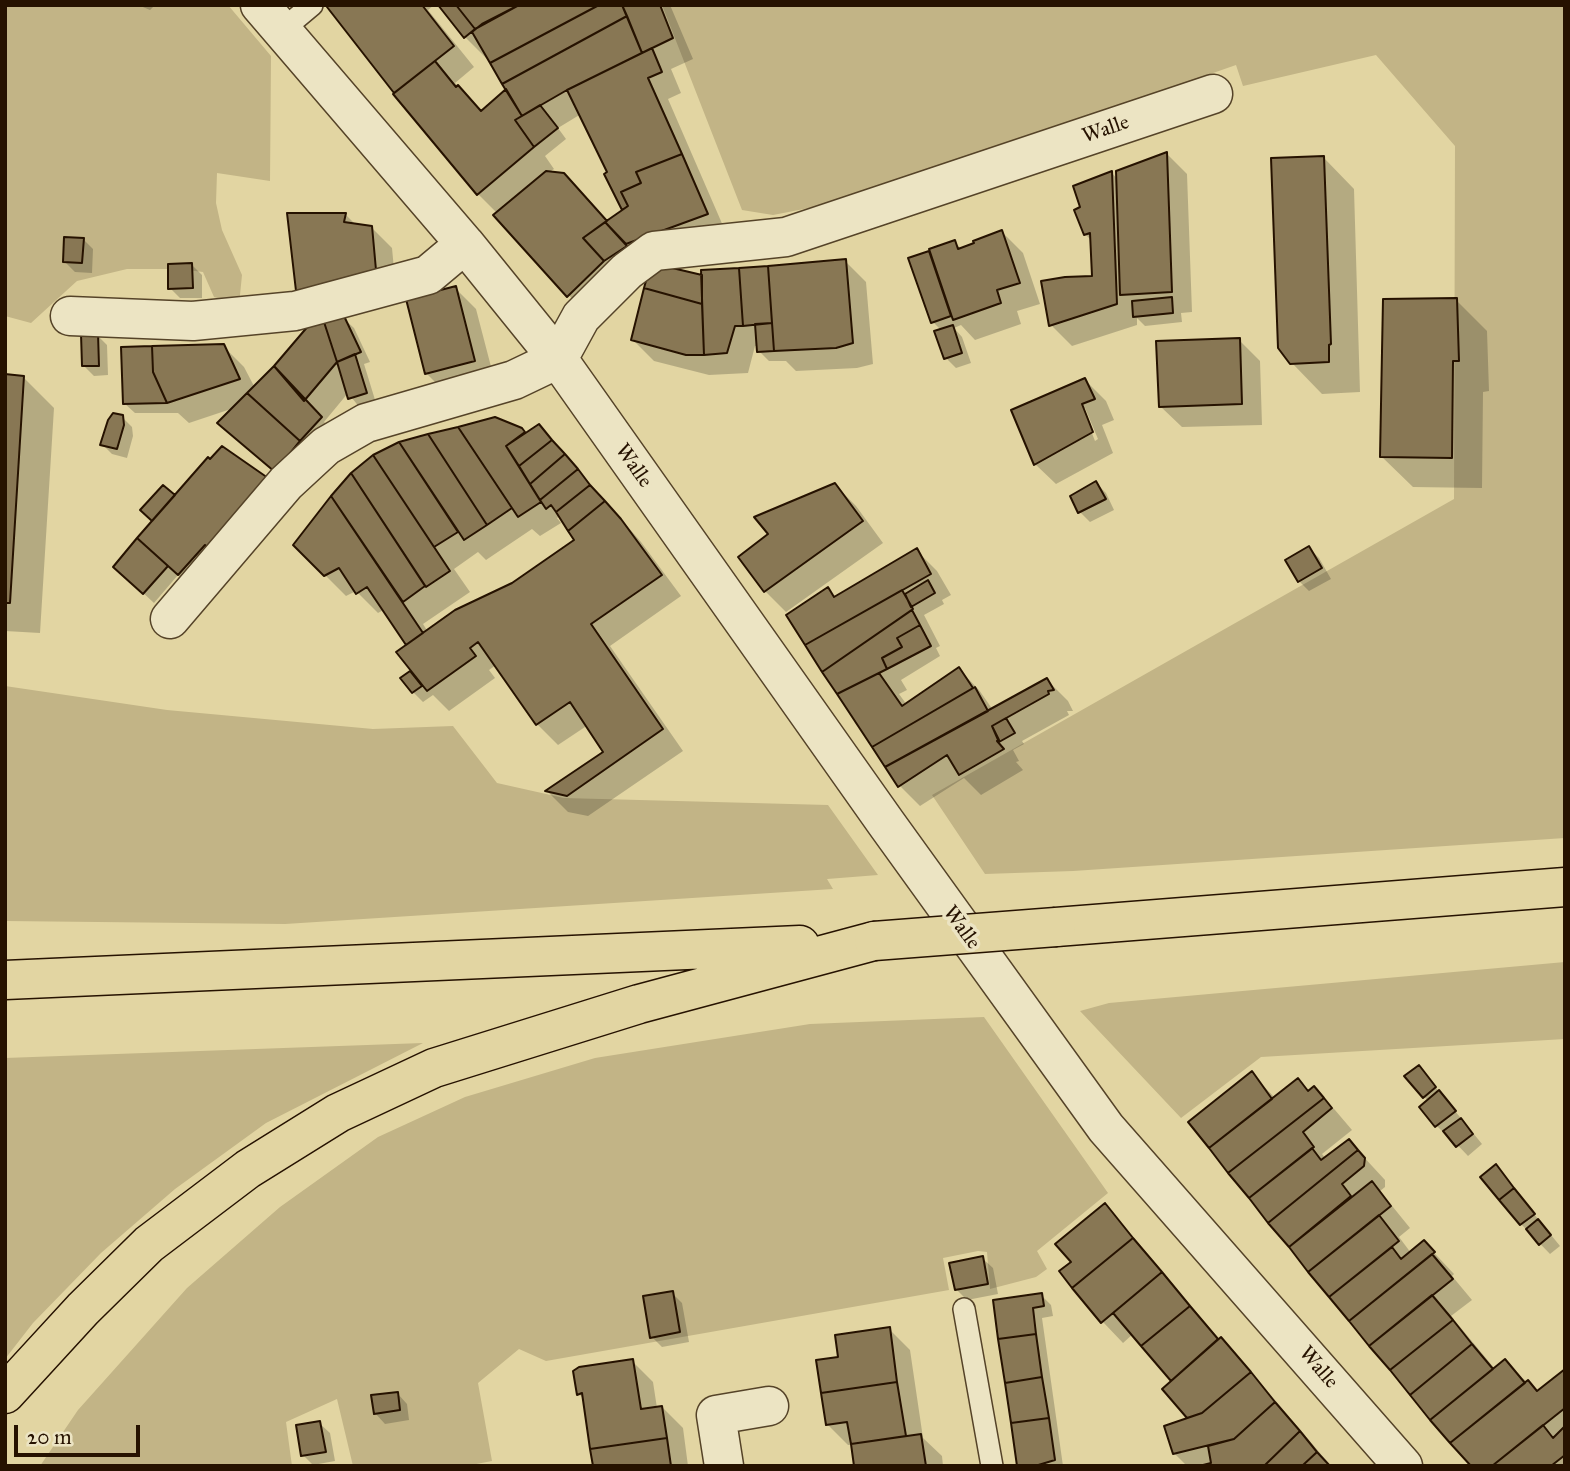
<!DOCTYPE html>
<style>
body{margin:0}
#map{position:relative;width:1570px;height:1471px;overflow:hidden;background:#e2d5a2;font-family:"IM FELL Great Primer",serif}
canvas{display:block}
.frame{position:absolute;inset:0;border:7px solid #261200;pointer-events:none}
.scale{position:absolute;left:14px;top:1425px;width:126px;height:32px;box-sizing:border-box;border:4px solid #261200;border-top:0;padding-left:9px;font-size:21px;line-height:24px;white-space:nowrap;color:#261200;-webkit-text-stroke:5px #ece4c3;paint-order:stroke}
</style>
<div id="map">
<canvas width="1570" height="1471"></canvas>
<div class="frame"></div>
<div class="scale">20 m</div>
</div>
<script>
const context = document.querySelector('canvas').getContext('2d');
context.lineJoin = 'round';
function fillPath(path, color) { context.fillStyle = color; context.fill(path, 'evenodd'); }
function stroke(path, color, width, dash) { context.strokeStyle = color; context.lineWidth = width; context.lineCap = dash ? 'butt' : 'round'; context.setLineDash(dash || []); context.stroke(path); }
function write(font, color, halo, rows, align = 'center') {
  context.font = font + ' "IM FELL Great Primer",serif'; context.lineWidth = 7; context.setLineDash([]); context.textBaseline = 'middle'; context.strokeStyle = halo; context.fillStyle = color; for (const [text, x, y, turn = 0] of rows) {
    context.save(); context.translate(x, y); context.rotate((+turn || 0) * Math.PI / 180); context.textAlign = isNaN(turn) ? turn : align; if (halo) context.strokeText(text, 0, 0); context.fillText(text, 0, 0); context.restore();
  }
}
fillPath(new Path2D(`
 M5,5H228L271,56L270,181L217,173L216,203L222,230L242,275L239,305L214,297L203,272L179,269H127L77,281L31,323L5,316Z
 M662,5H1565V838L1073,871L985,874L932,795L1454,499L1455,146L1376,55L1243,86L1236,65L845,201L773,215L742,210Z
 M5,686L167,710L373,729L453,726L497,783L564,798L828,805L878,875L827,879L833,889L285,924L5,921Z
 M1565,962V1039L1261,1057L1181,1118L1080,1011L1109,1003Z
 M984,1017L1108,1193L1037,1251L1047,1269L1036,1277L990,1289L987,1252L978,1251L943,1258L949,1290L546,1361L519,1349L478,1383L492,1461L466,1466H353L337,1399L286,1422L292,1466H40L78,1410L187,1288L280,1207L378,1137L465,1097L595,1058L810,1024Z
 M423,1043L266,1123L175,1189L101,1253L33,1323L5,1359V1058Z`), '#c2b486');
fillPath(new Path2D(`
 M138,5H155L150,10Z
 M332,5H434L428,10L474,67L455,83L482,112L508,90L488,56L486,58L465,37L440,5H670L693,59L671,69L681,93L668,99L727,235L648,264L623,239L621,241L635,257L589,317L495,215L497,213L478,194L330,8ZM581,114L610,173L607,175L624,211L608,222L563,174L548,173L554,169L545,156L566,139L558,128Z
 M1167,154L1187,174L1192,312L1181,313L1182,322L1145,326L1137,318V325L1072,346L1051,325L1093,278L1092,241L1085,234L1083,208L1112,173L1118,180Z
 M1324,158L1354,189L1360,392L1322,394L1291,362Z
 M345,214L356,225L371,227L392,248L397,301L318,311Z
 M1002,232L1023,253L1040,304L1017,311L1021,324L975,340L961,325L954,328L962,337L971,363L956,368L946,358L941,330L933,322L911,259L955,242L962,250Z
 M83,239L93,249L92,273L75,272L65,262Z
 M845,261L866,282L873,364L857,368L796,371L786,361H769L759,351L758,346H755L748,373L709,375L654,361L633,340L704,278L703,272Z
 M192,265L202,275V298H180L170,288Z
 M455,288L476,309L495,382L447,394L426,373Z
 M1456,300L1487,331L1489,391L1483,392L1482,488L1413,487L1382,457Z
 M343,318L354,328L370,362L364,364L376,403L360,408L348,393L324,422L342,439L297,491L220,423L234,408L189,423L178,413H135L124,403L223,346L244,367L255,388Z
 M97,335L107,345L108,375L94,376L84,366Z
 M1239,340L1260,361L1262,425L1182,427L1161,407Z
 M5,376L23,377L54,408L40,633L5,631Z
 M1085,380L1106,401L1114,420L1102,425L1113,453L1056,484L1035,464ZM1082,408H1085L1098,439L1095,441Z
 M122,417L132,427L133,436L127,458L112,454L102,444Z
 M496,419L521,429L526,434L549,436L641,542L681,596L610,646L683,751L588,816L568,812L548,792L606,752L588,725L558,745L537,724L496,665L489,670L495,678L449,711L433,695L423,702L413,692L417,677L408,645L385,609L378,613L356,591L346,596L295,545L353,474L400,444ZM560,516L577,540L513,584L428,632L423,624L470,592L454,569L478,552L486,560L532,529L540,536L561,523L557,518Z
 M267,480L200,594L178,575L154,603L125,576L138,539L175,497Z
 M1096,483L1106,493L1114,510L1090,522L1080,512Z
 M835,485L856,506L883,543L786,612L765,591L740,557Z
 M1309,548L1319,558L1331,579L1309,591L1299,581Z
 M916,550L937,571L951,595L942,600L944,604L924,615L940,646L936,648L940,656L901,680L907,690L899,694L907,705L959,669L979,690L993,710L1047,680L1068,701L1073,711H1067L1069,715L1022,741L1024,744L1013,750L1019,761L1016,762L1023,770L981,795L964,778L920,806L899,785L788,615L828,590L836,598Z
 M1252,1074L1275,1098L1298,1080L1310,1092L1314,1089L1335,1110L1352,1130L1322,1154L1326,1159L1349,1141L1385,1180V1187L1380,1191L1410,1228L1399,1237L1411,1253L1424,1242L1454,1274L1452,1276L1472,1300L1451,1316L1495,1369L1505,1361L1538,1393L1565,1371V1466H1473L1309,1271L1191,1123Z
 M1428,1078L1482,1144L1468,1156L1448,1135L1447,1136L1437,1126L1421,1107L1429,1101L1424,1097Z
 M1496,1167L1560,1246L1550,1254L1521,1224Z
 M1104,1206L1125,1227L1220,1340L1241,1360L1331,1466H1187L1174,1453L1190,1419L1165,1389L1174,1381L1133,1334L1123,1343L1103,1322L1061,1272L1073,1262Z
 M982,1258L993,1268L998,1294L967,1300L957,1290Z
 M672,1293L682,1303L689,1342L662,1347L652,1337Z
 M1041,1295L1051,1305L1053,1316L1042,1318L1063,1466H1019L995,1301Z
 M889,1329L910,1350L923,1438L942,1456L943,1466H856L853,1445H848L827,1424L840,1359Z
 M632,1361L653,1382L657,1408L662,1407L683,1428L688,1466H595L585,1400L579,1394Z
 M397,1393L407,1404L409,1420L385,1424L375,1413Z
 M319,1423L330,1433L335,1461L313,1465L303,1455Z`), '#0003');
const building = new Path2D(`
 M330,5H422L454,46L394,93L327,7Z
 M438,5H456L475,29L464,38Z
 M456,5H519L475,29Z
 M519,5H599L490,63L472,32L482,24Z
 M599,5H622L627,16L502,84L490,63Z
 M622,5H660L673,38L642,53Z
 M627,16L642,53L567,90L522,116L502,84Z
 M652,48L662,72L648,78L682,154L636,172L641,183L621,192L628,206L622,210L604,174L607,172L567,90Z
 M435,61L456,87L458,85L481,111L506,89L522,116L515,120L534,147L477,195L393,94Z
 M540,105L558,128L534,147L515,120Z
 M1167,152L1172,292L1120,295L1116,171Z
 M682,154L708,214L626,244L605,222L628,206L621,192L641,183L636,172Z
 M1324,156L1331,344L1329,345V362L1290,364L1278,348L1271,158Z
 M546,171L564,173L607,221L583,238L604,261L567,297L493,215Z
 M1112,171L1117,304L1049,326L1041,281L1065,277L1092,276L1090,233L1084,235L1074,210L1080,207L1073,186Z
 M287,213H346L344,222L372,226L377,281L296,291Z
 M605,222L627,246L604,261L583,238Z
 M1002,230L1020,283L997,290L1001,303L953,320L929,249L955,240L958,249L974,243L973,241Z
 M64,237L84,238L82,263L63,262Z
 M929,251L951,316L931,323L908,258Z
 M846,259L853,343L836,348L774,351L768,266Z
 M192,263L193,288L168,289V264Z
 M651,263L702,275V304L644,288Z
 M768,266L772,323L743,326L739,268Z
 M739,268L743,326H735L727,353L704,355L701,270Z
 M456,286L475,361L425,374L406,299Z
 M644,288L702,304L704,355H686L631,340Z
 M1172,297L1173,313L1133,317L1132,301Z
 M1457,298L1459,361H1453L1452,458L1380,457L1383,299Z
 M344,316L361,352L337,362L324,322Z
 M324,322L337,362L304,401L274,366L309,325Z
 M772,323L774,351L757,352L755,324Z
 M953,325L962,353L944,359L934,331Z
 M98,333L99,366H82L81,334Z
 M1240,338L1242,404L1159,407L1156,341Z
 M224,344L240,379L167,403L153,372L152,346Z
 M152,346L153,372L167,403L123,404L121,347Z
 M355,354L367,393L348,399L337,362Z
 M274,366L322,417L300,441L247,393Z
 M5,374L24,376L10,603H5Z
 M1085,378L1095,399L1082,404L1093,432L1034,465L1011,410Z
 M247,393L300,441L275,472L217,423Z
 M113,413L123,415L124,425L117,449L100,445L108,420Z
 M495,417L522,428L525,432L506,446L541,502L518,517L458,427Z
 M539,424L552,440L519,466L506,446Z
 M458,427L512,508L487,525L428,434Z
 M428,434L487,525L464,540L399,442Z
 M552,440L565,454L530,484L519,466Z
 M399,442L458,532L434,547L373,455Z
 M222,446L268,478L207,547L205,545L178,575L137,538L208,457L210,459Z
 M565,454L578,469L540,500L530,484Z
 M373,455L450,571L426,587L351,473Z
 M578,469L590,485L556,512L551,505L546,509L540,500Z
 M351,473L425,586L403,602L331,496Z
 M1096,481L1106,499L1078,513L1070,496Z
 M835,483L863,521L764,592L738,557L768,534L754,517Z
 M163,485L175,495L152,521L140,510Z
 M590,485L605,501L568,531L556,512Z
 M331,496L423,633L406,645L367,587L356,594L339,568L324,576L293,545Z
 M605,501L621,519L662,575L591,624L663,729L567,796L545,791L603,752L570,702L536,725L478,642L470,648L476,656L427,691L396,652L455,610L512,583L574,540L568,531Z
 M137,538L168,566L143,594L113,567Z
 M1309,546L1322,568L1298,582L1285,560Z
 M917,548L931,574L805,645L786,615L828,587L834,597Z
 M928,580L935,593L911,607L905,594Z
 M902,590L913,609L822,672L805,645Z
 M912,610L920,625L897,638L902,647L882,658L887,669L837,694L822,672Z
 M920,625L931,646L887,669L882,658L902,647L897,638Z
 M959,667L973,688L872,747L837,694L879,673L902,706Z
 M410,671L422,686L412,693L400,678Z
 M1047,678L1054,690L1048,691L1049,694L992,726L999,740L997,741L1004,749L959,775L947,755L898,787L885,767Z
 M975,687L988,711L885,767L872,747Z
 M1006,718L1015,733L999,742L992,726Z
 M1419,1065L1436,1087L1423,1098L1404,1076Z
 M1252,1071L1272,1099L1209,1148L1188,1122Z
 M1298,1078L1308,1091L1314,1086L1324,1098L1228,1173L1209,1148Z
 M1439,1090L1456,1111L1435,1127L1419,1107Z
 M1324,1098L1332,1108L1303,1132L1314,1147L1249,1198L1228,1173Z
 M1461,1118L1473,1134L1456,1147L1443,1131Z
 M1349,1139L1358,1150L1268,1223L1249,1198L1312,1148L1321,1160Z
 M1358,1150L1365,1158L1364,1166L1342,1184L1351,1196L1289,1247L1268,1223Z
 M1496,1164L1514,1188L1499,1200L1480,1177Z
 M1372,1181L1391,1206L1308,1272L1289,1247Z
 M1514,1188L1535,1214L1520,1225L1499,1200Z
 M1105,1203L1133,1238L1072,1288L1059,1271L1071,1262L1055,1244Z
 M1379,1215L1399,1241L1329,1297L1308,1272Z
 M1538,1219L1551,1235L1539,1245L1526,1229Z
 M1133,1238L1162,1272L1101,1323L1072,1288Z
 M1424,1240L1435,1252L1349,1321L1329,1297L1392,1247L1401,1259Z
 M1432,1254L1453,1279L1369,1346L1349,1321Z
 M983,1256L988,1284L955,1290L949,1263Z
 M1162,1272L1190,1306L1141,1346L1113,1313Z
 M673,1291L680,1332L650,1338L643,1296Z
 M1042,1293L1044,1306L1033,1308L1036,1334L998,1339L993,1300Z
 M1432,1295L1453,1320L1390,1370L1369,1346Z
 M1190,1306L1218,1339L1171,1381L1141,1346Z
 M1453,1320L1472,1344L1410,1395L1390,1370Z
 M890,1327L897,1382L821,1393L816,1360L838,1357L835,1335Z
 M1036,1334L1042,1377L1005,1383L998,1339Z
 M1221,1337L1251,1372L1202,1413L1187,1418L1162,1389Z
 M1472,1344L1493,1369L1430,1420L1410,1395Z
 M633,1359L641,1409L662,1406L667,1438L590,1449L582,1393L577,1395L573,1371L579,1367Z
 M1505,1359L1525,1383L1450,1443L1430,1420Z
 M1565,1369V1408L1492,1466H1471L1450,1443L1528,1380L1537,1391Z
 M1251,1372L1275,1402L1234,1439L1173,1454L1164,1426L1202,1413Z
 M1042,1377L1049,1418L1011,1423L1005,1383Z
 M897,1382L906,1436L851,1444L847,1422L826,1425L821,1393Z
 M398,1392L400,1410L374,1414L371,1395Z
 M1275,1402L1300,1431L1264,1466H1199L1211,1463L1208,1446L1234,1439Z
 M1049,1418L1055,1460L1035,1466H1017L1011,1423Z
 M320,1421L326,1452L301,1456L296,1425Z
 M1543,1425L1553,1438L1565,1426V1455L1551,1466H1492Z
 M1300,1431L1317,1452L1302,1466H1264Z
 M921,1434L926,1466H854L851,1444Z
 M667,1438L671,1466H593L590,1449Z
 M1317,1452L1330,1466H1302Z`);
fillPath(building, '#887754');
stroke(building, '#261200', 2);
const service = new Path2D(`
 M281,31L312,5
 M964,1309L992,1466`);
const minor = new Path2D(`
 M260,5L465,244L558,359L886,823L1106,1128L1403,1466
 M70,316L193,321L295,311L428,275L465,244
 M170,619L286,483L326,446L366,423L514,380L558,359L581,317L627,271L654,251L786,237L1213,94
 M724,1466L716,1415L769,1406`);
const motorway = new Path2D(`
 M1056,927L1565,887
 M5,980L800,945
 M5,1394L83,1309L149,1244L248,1169L338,1113L434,1068L639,1004L874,941`);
stroke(service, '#554328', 24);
stroke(minor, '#554328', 41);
stroke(motorway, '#261200', 41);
stroke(service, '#ece4c3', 21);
stroke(minor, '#ece4c3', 38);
stroke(motorway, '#e2d5a2', 38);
const motorwayBridge = new Path2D(`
 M874,941L1056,927`);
stroke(motorwayBridge, '#261200', 41, []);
stroke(motorwayBridge, '#e2d5a2', 38);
write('21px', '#261200', '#ece4c3', [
 ["Walle",1106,130,-19],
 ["Walle",633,466,55],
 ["Walle",961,928,54],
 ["Walle",1318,1368,49]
]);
</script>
